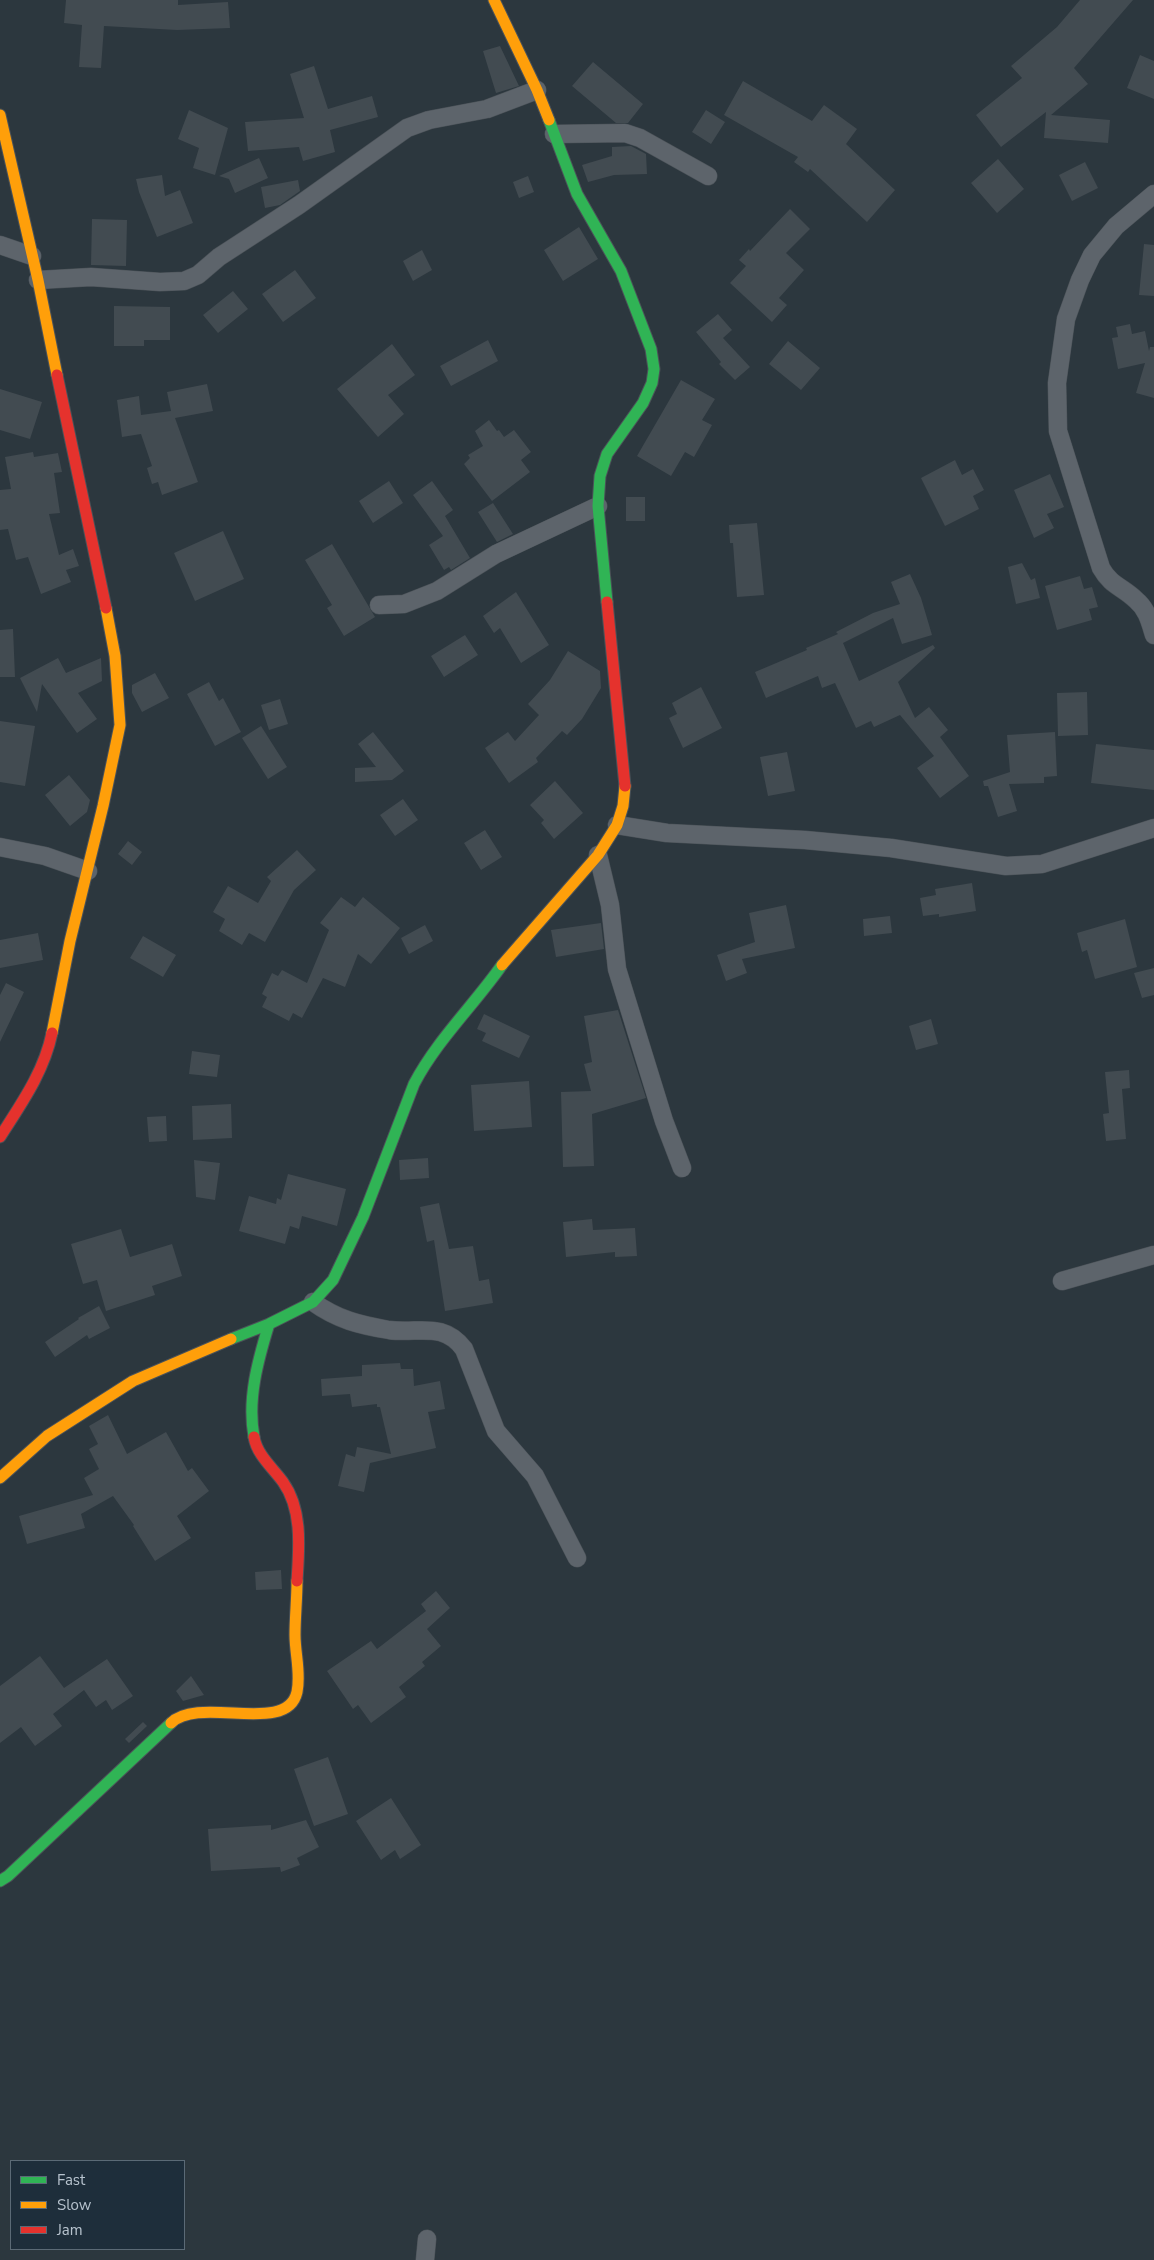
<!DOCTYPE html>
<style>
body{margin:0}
#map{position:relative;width:1154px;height:2260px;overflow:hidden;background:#2c373e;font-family:"Nunito Sans",sans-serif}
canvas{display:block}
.legend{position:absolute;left:10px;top:2160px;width:175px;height:90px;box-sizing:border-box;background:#1e2e3b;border:1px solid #5b6a76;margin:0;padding:6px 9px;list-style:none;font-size:15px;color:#b7c3ce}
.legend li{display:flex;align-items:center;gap:10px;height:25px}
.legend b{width:25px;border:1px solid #5b6a76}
</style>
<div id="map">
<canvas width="1154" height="2260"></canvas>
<ul class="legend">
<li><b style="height:6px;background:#30b455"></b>Fast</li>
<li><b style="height:6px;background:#ff9f0a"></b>Slow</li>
<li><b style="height:6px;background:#e5322d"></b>Jam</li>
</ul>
</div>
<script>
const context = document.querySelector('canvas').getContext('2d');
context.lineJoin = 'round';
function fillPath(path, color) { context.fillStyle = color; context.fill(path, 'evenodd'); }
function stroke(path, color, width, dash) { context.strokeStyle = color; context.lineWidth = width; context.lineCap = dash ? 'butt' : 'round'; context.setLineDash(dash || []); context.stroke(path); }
fillPath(new Path2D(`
 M66,0H178V5L228,2L230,28L177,30L104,26L101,68L79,67L82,25L64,23Z
 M1080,0H1133L1074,68L1088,84L1051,115L1110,120L1108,143L1044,138L1046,112L1001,147L976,115L1022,78L1011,66L1057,27Z
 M500,46L519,86L496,93L483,51Z
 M1140,55L1154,61V99L1127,88Z
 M593,62L643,104L628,123H616L572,86Z
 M314,66L328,109L372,96L378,117L330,130L335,152L303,161L299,147L248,151L245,122L304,118L290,74Z
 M743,81L812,121L824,105L857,129L846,144L895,190L867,222L810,169L808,172L794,162L798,157L724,115Z
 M189,110L228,128L215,175L193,168L199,148L178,139Z
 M706,110L725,122L711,144L692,132Z
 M631,146L646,154L647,174L614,175L588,182L582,165L612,156V147Z
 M259,158L268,178L235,193L229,179L219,176Z
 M998,159L1024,189L997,213L971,183Z
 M1085,162L1098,188L1072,201L1059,175Z
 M162,175L165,196L180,190L193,223L157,237L139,192L136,179Z
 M528,176L534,192L519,198L513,182Z
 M298,180L300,191L280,205L265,208L261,187Z
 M790,209L810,229L786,253L804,270L779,298L787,305L772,322L730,283L746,266L739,260L749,249L750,251Z
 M92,219L127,220L126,266L91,265Z
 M579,227L598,259L563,281L544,250Z
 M1144,244L1154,245V296L1139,295Z
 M422,250L432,270L413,281L403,261Z
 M295,270L316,298L283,322L262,294Z
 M233,291L248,309L218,333L203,315Z
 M114,306L170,307V340H144V346H114Z
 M718,314L732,330L723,338L750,367L735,380L719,364L721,362L696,332Z
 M1130,324L1132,334L1145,331L1149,351L1150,347H1154V398L1136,393L1145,363L1118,369L1112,338L1118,337L1116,327Z
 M488,340L498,361L451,386L440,366Z
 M788,341L820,368L801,390L769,364Z
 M392,344L415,375L388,395L404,414L378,437L337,389Z
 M681,380L715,399L702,420L712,425L694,457L685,452L671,476L637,456Z
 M207,384L213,411L175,418L198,482L162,495L158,482L152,484L147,468L152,466L141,434L122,437L117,400L139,396L141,415L171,411L167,392Z
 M0,389L42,402L30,439L0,430Z
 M489,420L497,431L499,430L504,437L514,430L531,452L521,460L530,472L492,501L464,464L470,458L468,455L483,446L475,431Z
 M33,452L34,457L58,453L62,472L54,473L60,513L49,514L59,555L73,549L79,566L66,570L71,582L41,594L28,557L16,560L8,529L0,530V490L11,489L5,457Z
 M955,460L962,475L973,469L984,490L973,496L979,509L945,526L921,478Z
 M1050,474L1064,507L1047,514L1054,528L1034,538L1014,490Z
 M389,481L403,503L373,523L359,501Z
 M432,481L453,510L445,516L470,558L451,570L449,567L444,570L429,545L443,536L413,495Z
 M626,497H645V521H626Z
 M493,503L513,534L497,542L478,512Z
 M757,523L764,595L737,597L733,543H730L729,525Z
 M223,531L244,579L195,601L174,553Z
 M332,544L375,617L344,636L327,608L332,605L305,560Z
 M1022,563L1031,580L1035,578L1040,598L1016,604L1008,567Z
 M910,574L921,598L932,635L902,644L893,618L843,643L859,681L933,645L935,648L898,682L915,718L929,707L948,730L940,737L969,776L940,798L917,768L934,756L900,715L874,727L871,721L856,728L835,683L822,688L818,676L766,698L755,672L807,650L806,648L838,634L836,632L873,613L900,604L891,582Z
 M1080,576L1084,589L1092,587L1098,607L1089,609L1092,620L1057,630L1045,586Z
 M516,592L549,645L521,663L500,628L494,633L483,616Z
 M13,629L15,677H0V630Z
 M465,635L478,655L444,677L431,656Z
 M568,651L600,671L601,688L582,719L567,735L562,731L536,758L538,762L509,783L485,748L508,732L515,741L539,715L528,704L550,680Z
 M58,658L66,673L101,658L102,681L78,693L97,719L77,733L42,684L37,712L20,678Z
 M155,673L169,698L142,712L132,693V685Z
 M209,682L219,701L223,698L241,732L215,746L187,694Z
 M701,687L722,728L683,748L669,718L677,714L672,703Z
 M1087,692L1088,735L1058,736L1057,693Z
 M280,699L288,724L269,730L261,705Z
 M0,721L35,726L25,786L0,782Z
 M261,726L287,767L268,779L242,738Z
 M373,732L404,771L392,780L355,782V768L376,767L358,744Z
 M1055,732L1057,776L1044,777V783L1009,784L1017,811L998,817L988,786H984L983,781L1010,772L1007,735Z
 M1096,744L1154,750V790L1091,783Z
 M787,752L795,791L768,796L760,757Z
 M69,775L90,800L87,812L70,826L45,795Z
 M555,781L583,813L554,839L541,823L544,820L530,805Z
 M403,799L418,820L395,836L380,815Z
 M485,830L502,857L481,870L464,843Z
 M128,841L142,852L132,865L118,854Z
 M297,850L316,870L294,890L265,942L249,933L242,945L219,931L225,919L213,912L228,886L258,903L271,881L267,877Z
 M972,883L976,911L939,917V914L923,916L920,898L936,895L935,889Z
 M341,897L355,907L363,897L400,928L371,964L358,954L345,987L323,978L302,1018L293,1013L289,1021L262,1007L267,997L262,994L272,973L278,976L282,970L307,983L329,930L320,923Z
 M786,905L795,948L742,959L747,973L726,981L717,955L755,942L749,913Z
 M890,916L892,933L864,936L863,919Z
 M1125,919L1137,967L1095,979L1087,950L1082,952L1077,933Z
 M601,923L604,949L556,957L551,930Z
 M425,925L433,941L409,954L401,938Z
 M38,933L43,960L0,968V940Z
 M143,936L176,955L163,977L130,958Z
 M1154,968V995L1142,998L1134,973Z
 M6,983L24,992L0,1042V995Z
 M618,1010L646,1098L592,1114L594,1166L563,1167L561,1092L591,1091L584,1064L592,1062L584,1016Z
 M484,1014L530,1036L519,1058L482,1041L486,1033L477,1029Z
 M931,1019L938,1044L916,1050L909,1026Z
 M192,1051L220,1055L217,1077L189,1074Z
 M1129,1070L1130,1088L1122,1089L1126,1139L1106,1141L1103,1114L1109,1113L1105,1072Z
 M529,1081L532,1127L474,1131L471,1085Z
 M231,1104L232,1138L193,1140L192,1106Z
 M166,1116L167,1141L149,1142L147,1117Z
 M428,1158L429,1178L400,1180L399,1160Z
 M194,1160L220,1163L215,1200L196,1197Z
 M288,1174L346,1189L337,1226L302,1216L299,1229L290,1226L285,1244L239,1231L249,1196L276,1204L277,1198L281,1200Z
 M439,1203L449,1249L473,1246L479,1281L489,1279L493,1303L445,1311L434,1240L427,1242L420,1207Z
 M592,1219L593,1230L635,1228L637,1256L615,1257V1252L566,1257L563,1222Z
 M121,1229L130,1257L172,1244L182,1276L152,1286L155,1295L106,1311L97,1280L83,1284L71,1244Z
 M99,1306L110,1328L89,1339L87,1335L55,1357L45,1342L79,1319L78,1318Z
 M400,1363L401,1369H413L414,1386L440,1381L445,1409L428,1412L436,1448L370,1463L364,1492L338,1486L346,1454L355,1457L357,1447L391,1454L380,1407H377V1404L352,1407L350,1394L322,1396L321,1379L362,1376V1365Z
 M108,1415L127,1454L166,1432L188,1471L192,1468L209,1491L177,1516L191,1538L155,1561L133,1526L134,1525L113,1496L81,1514L85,1528L27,1544L19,1516L93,1495L84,1478L99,1469L89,1449L98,1444L89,1426Z
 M281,1570L282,1589L256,1590L255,1572Z
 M436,1591L450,1608L427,1629L441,1646L422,1662L425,1666L399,1687L406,1697L371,1723L358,1705L353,1709L327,1671L371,1641L377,1649L426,1611L421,1604Z
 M40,1656L64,1688L107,1659L133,1696L112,1710L106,1700L96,1707L84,1690L53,1714L62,1726L35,1746L21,1727L0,1743V1686Z
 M191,1676L204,1695L183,1701L176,1691Z
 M143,1722L147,1726L129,1743L125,1739Z
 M328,1757L348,1814L314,1826L294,1769Z
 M391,1798L421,1845L400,1859L395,1850L381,1860L356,1821Z
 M306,1820L319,1847L297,1858L300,1865L281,1872L280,1867L211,1871L208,1829L271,1825V1830Z`), '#424b51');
const street = new Path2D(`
 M554,134L625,133L640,138L708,176
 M1154,194L1116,226L1092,255L1080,280L1066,319L1057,383L1058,431L1101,568C1111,586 1123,587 1136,600C1147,609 1150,622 1154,635
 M0,245L32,256
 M38,280L91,277L160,282L184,281L198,275L219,257L299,205L407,128L429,120L487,109L537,90
 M379,605L404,604L437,591L496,554L598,506
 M617,825L667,833L805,840L891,848L1006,866L1042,864L1154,828
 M0,847L45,856L88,871
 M598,855L610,905L617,969L664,1121L682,1168
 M1062,1281L1154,1255
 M313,1302C338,1320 360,1325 389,1330C419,1334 443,1321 464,1349L496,1431L535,1476L577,1558
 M425,2260L427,2239`);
const fast = new Path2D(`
 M549,120L577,194L621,271L651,349L654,369L652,383L643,403L607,454L600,476L598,506L607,602
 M231,1339L269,1324L313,1302L333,1280L363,1217L414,1084C437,1040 474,1005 502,965
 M254,1437C247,1399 258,1360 269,1324
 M0,1881L8,1876L171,1723`);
const slow = new Path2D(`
 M494,0L537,90L549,120
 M0,115L38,280L57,375
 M502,965L598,855L617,825L623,806L625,786
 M52,1033L70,941L103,806L120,725L115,656L106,608
 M0,1478L47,1436L133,1381L231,1339
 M171,1723C200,1695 287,1736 297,1692C301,1673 295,1654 295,1635C295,1617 297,1599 297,1581`);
const jam = new Path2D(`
 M57,375L106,608
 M607,602L625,786
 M0,1137C21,1104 44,1072 52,1033
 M254,1437C257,1455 272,1467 283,1482C303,1510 299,1549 297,1581`);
stroke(street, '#4b5258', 19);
stroke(fast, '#4b5258', 13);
stroke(slow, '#4b5258', 13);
stroke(jam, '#4b5258', 13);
stroke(street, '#5d646b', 18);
stroke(fast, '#30b455', 11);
stroke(slow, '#ff9f0a', 11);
stroke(jam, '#e5322d', 11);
</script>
